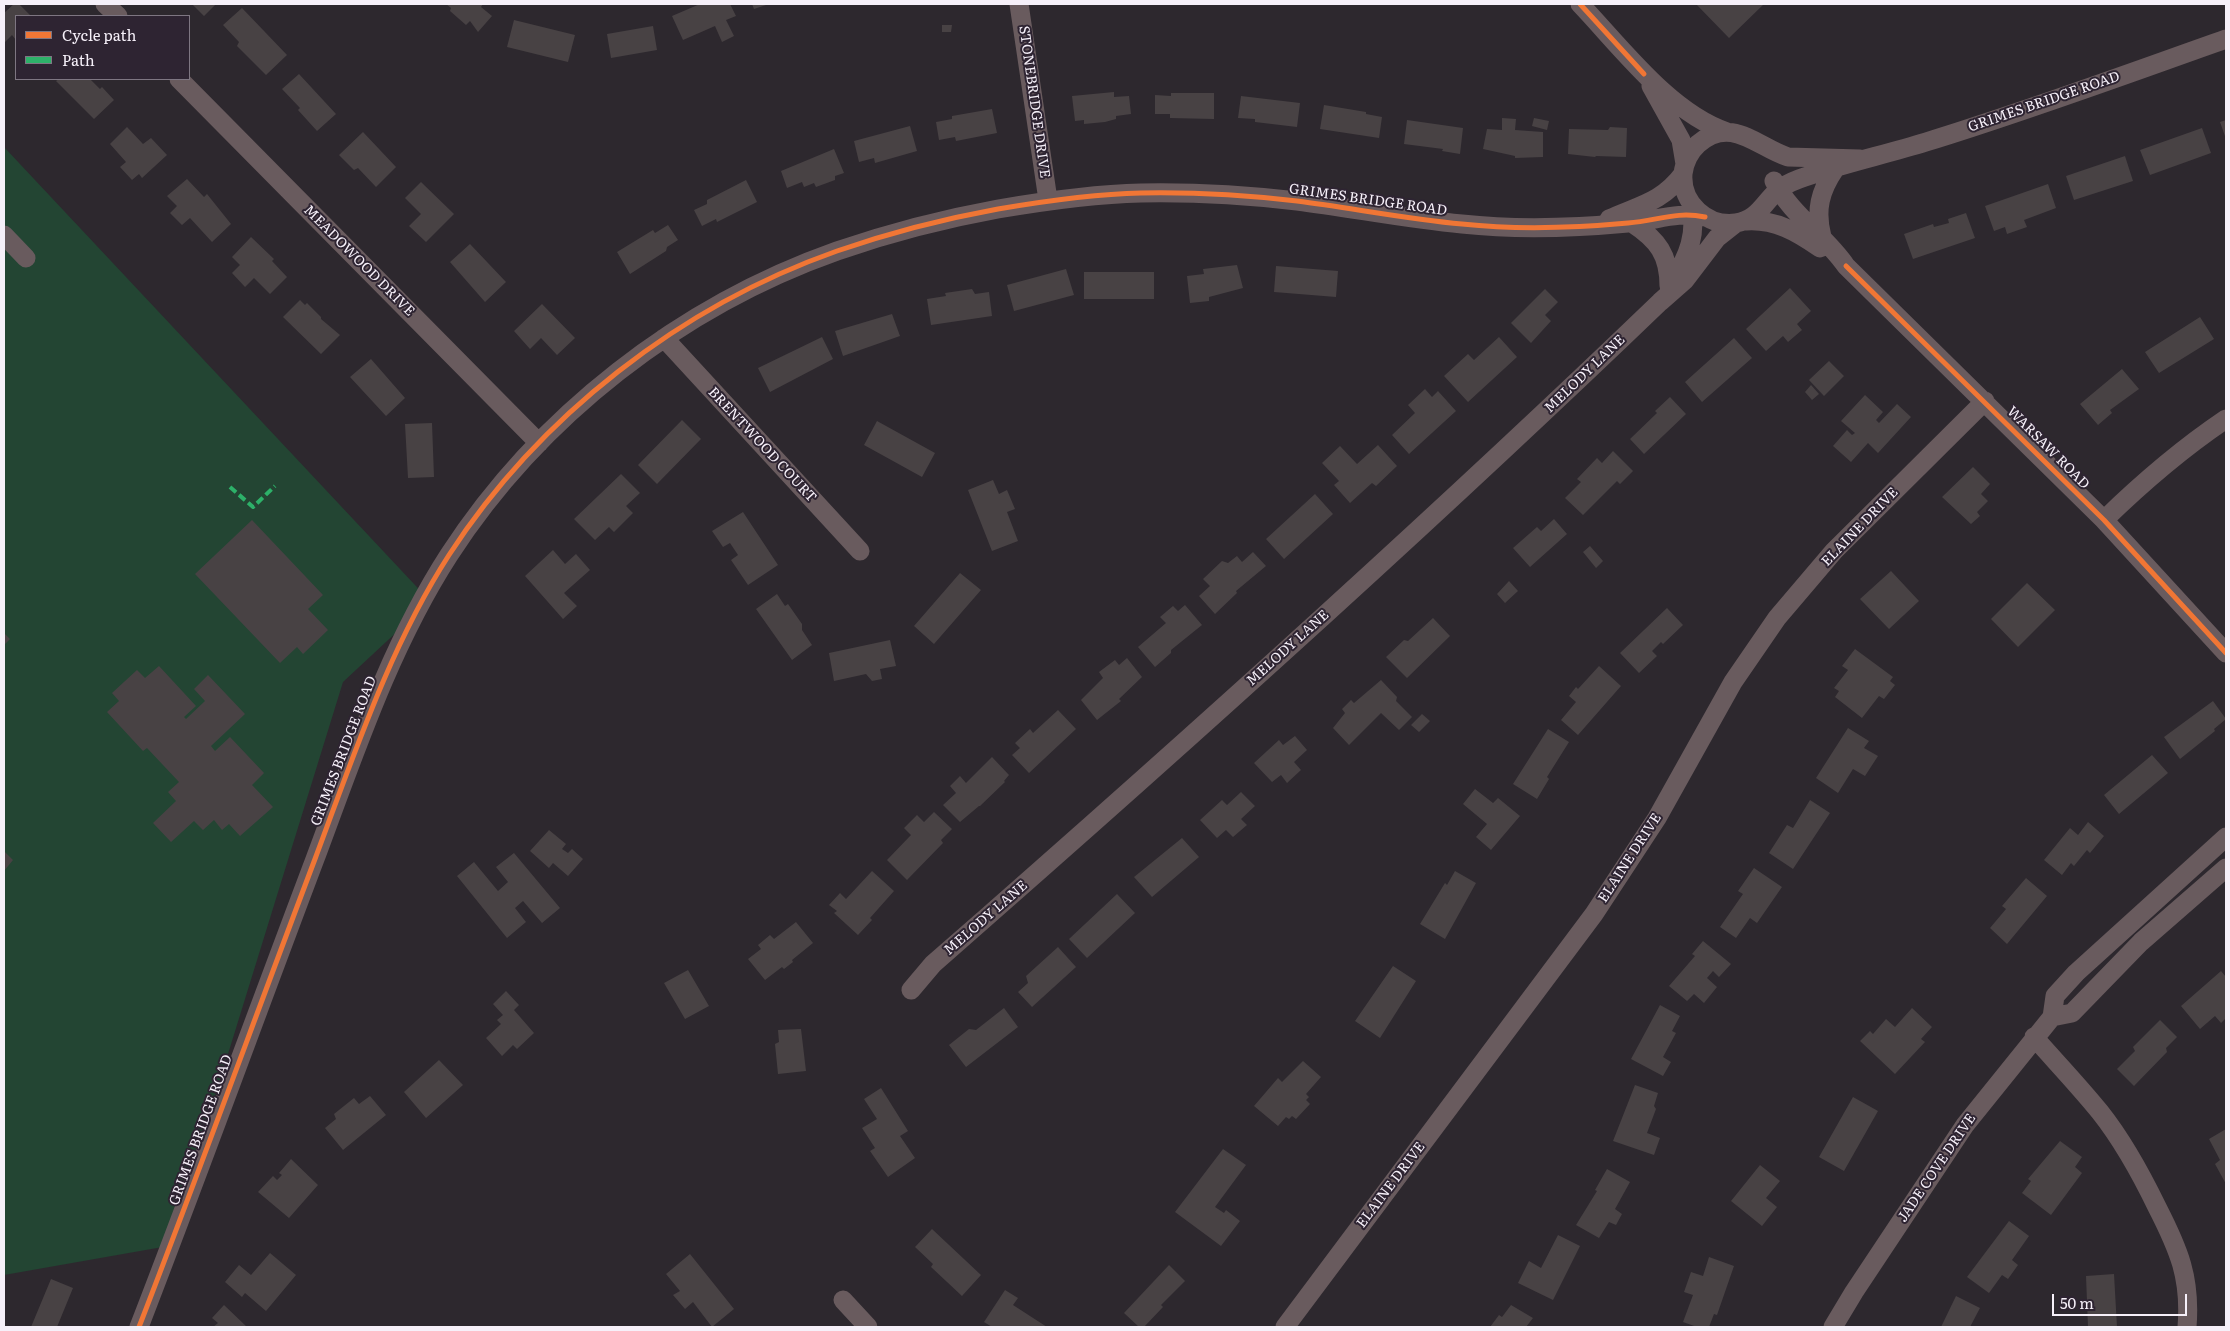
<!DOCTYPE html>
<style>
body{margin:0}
#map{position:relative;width:2230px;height:1331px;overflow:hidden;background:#2d282e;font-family:Literata,serif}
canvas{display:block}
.frame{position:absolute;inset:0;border:5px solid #f6f0f9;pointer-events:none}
.legend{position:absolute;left:15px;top:15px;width:175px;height:65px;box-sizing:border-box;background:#2e2432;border:1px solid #7e7682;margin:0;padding:6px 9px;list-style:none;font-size:15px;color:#f6f0f9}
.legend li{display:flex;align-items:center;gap:10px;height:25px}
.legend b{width:25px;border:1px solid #7e7682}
.scale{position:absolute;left:2052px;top:1294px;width:135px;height:22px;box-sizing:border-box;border:2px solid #f6f0f9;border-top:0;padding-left:6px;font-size:15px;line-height:18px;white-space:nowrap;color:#f6f0f9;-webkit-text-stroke:4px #2e2432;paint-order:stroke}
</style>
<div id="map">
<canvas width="2230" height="1331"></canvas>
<div class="frame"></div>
<ul class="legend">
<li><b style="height:6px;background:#f07635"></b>Cycle path</li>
<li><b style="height:6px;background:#2db169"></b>Path</li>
</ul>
<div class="scale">50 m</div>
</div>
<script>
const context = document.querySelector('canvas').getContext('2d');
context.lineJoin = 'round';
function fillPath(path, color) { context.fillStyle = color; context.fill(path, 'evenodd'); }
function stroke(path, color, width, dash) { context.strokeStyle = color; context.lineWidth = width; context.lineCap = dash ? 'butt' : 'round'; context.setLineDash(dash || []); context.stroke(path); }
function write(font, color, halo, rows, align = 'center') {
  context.font = font + ' Literata,serif'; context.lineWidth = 4; context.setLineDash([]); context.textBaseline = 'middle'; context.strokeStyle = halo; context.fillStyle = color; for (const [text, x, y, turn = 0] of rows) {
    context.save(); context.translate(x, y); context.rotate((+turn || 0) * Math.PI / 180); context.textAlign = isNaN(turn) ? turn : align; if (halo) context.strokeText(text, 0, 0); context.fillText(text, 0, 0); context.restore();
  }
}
fillPath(new Path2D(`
 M4,147L430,601L343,682L194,1164L174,1245L4,1275Z`), '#234533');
fillPath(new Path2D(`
 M14,4H19L31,16H16V40L12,35L5,42L4,13Z
 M192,4H216L204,16Z
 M446,4H483L481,7L492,16L478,32L470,21L466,25L450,11L451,8Z
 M700,4H730L736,16L726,20L734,36L722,42L715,26L683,40L672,16Z
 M752,4H769L754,9Z
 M1696,4H1764L1729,38Z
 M242,8L287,55L266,75L237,46L239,42L223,25Z
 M514,20L575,35L568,62L507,47Z
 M942,25H952L951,32H942Z
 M653,26L657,50L611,58L607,34Z
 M299,74L336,114L317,131L298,110L300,108L282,89Z
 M59,79H90L100,89L102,87L114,100L94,119L56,81Z
 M1114,92V97L1129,96L1131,114L1116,116V119L1105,122L1084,124V120L1075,121L1072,96Z
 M1171,93H1214V119L1170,118V114H1155V95L1171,96Z
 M1241,96L1300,103L1297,127L1255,122V119L1238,118Z
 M1324,105L1366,112V114L1382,117L1379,138L1320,129Z
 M992,109L997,133L956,141L955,137L939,140L936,122L952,119V116Z
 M1502,118L1516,119L1515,130L1543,132V157L1515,158V156L1483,149L1487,129L1502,130Z
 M1534,118L1549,121L1547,130L1532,126Z
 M1407,120L1463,128L1460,154L1442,151L1443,149L1404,144Z
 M2226,120V139L2220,122Z
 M910,126L917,151L875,163L874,158L859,162L854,141Z
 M127,127L143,144L151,138L167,155L142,178L139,174L132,180L120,167L126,162L110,144Z
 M1610,127L1627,128L1626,157L1596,156L1595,157L1568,154L1569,129L1608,130Z
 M2202,128L2211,153L2150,175L2140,150Z
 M363,132L396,167L376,187L358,168L354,170L339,155Z
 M834,149L844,173L835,176V180L816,187L814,183L804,187L802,182L787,188L781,171Z
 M2125,156L2133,181L2074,200L2066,176Z
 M187,179L204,197L207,194L231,224L212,242L190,218L182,225L170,213L177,206L167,196Z
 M746,180L757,202L717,222L716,219L702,226L694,210L707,204V200Z
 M421,182L454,214L426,242L409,226L421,214L405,198Z
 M2048,184L2056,208L2024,220L2027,227L2007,234L2005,227L1994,231L1985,206Z
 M1966,213L1975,238L1913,259L1904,234L1933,224L1934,227L1949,223L1948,219Z
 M668,225L678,240L667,247L666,251L630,274L617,252L653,230L655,233Z
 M251,237L274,259L272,261L287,277L270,294L254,278L245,287L232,273L240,265L232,257Z
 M470,244L506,282L485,302L450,262Z
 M1237,265L1243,288L1209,297V301L1190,303L1187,276L1204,274L1203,269Z
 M1276,266L1338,271L1336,297L1274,292Z
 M1066,269L1074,295L1014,311L1007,285Z
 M1084,272H1154V299H1084Z
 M1790,288L1811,311L1797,324L1802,330L1788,342L1783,336L1766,351L1746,329Z
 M972,289L975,294L989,292L992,316L931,325L927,299L946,296L945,293Z
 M1545,289L1558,302L1545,315L1551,321L1531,343L1511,323Z
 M300,300L305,305L307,303L321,317V319L340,335L321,354L283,317Z
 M542,304L575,338L557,355L541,338L530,349L514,331Z
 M892,314L900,336L843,356L835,331Z
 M2200,317L2214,339L2159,373L2145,352Z
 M822,337L833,359L770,392L758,368Z
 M1499,337L1517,357L1468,402L1444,376L1468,354L1474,360Z
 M1734,338L1752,358L1702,402L1685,382Z
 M371,359L405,398L386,416L350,377Z
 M1829,361L1844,376L1824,396L1809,380Z
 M2122,369L2139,389L2110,410L2112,413L2098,425L2080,404Z
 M1811,385L1819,394L1812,400L1805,392Z
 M1425,389L1432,397L1438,391L1456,411L1409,454L1392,435L1415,413L1408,405Z
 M1865,395L1883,412L1876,420L1879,423L1897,404L1911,417L1878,453L1868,443L1851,462L1833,446L1847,430L1852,435L1855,433L1841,421Z
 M1670,397L1686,414L1644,454L1630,439L1657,413L1655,411Z
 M682,420L701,439L657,484L638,465Z
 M877,421L935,453L922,477L864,445Z
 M432,423L434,477L408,478L405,424Z
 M1378,445L1397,466L1376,486L1372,483L1350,503L1334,485L1339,481L1322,463L1340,446L1357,464Z
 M1613,451L1633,471L1620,484L1617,481L1583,515L1565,498L1581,482L1577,479L1597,458L1602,463Z
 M1973,467L1990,484L1981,494L1988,501L1977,512L1980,516L1971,524L1942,497Z
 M621,474L640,493L626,506L633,513L614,532L609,527L595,540L574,519Z
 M993,480L999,494L1007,490L1015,509L1007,512L1018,541L992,551L968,490Z
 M1315,494L1333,514L1284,559L1266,539Z
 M743,512L778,565L748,585L731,560L738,555L730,543L723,547L712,531Z
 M1554,519L1567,534L1530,567L1513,548L1537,527L1541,531Z
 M252,520L323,595L308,609L328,630L303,654L297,647L280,663L195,574Z
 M1590,546L1603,561L1596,568L1583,552Z
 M553,550L565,564L576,554L590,570L564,593L577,606L563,619L525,576Z
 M1253,552L1266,566L1236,591L1237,593L1215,614L1199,596L1210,586L1203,579L1222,561L1228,563L1237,556L1242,562Z
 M1891,571L1919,601L1889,629L1860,599Z
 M960,573L981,590L934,644L914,626Z
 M1509,581L1518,591L1505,603L1497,594Z
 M2027,583L2055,610L2018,647L1991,619Z
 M777,594L785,606L788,604L802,624V630L812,645L792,660L756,609Z
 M1185,605L1202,625L1171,650V653L1155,667L1138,647L1166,623L1160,617L1173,606L1178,611Z
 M1667,608L1683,625L1663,644L1661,642L1652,651L1657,656L1639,673L1620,653Z
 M1433,618L1450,636L1407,678L1386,657L1404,640L1408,641Z
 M4,633L10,639L4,645Z
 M890,640L896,666L880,669L882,679L872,681L866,674L834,681L829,653Z
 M1855,649L1893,677L1890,681L1895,685L1884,699L1879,696L1862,718L1835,697L1839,691L1834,688L1848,670L1842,666Z
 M1127,658L1142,677L1119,699L1121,701L1097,720L1081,700L1103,678L1099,672L1115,660L1119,665Z
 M159,666L196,706L184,717L186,719L205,701L194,689L208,675L245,714L211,746L215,751L230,737L264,773L252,785L273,807L240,836L229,824L222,830L214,820L203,830L194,821L171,842L153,823L176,801L168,792L179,782L147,748L143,751L107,712L119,701L112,693L137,670L145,678Z
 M1599,666L1621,686L1578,735L1561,720L1576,702L1569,696L1576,687L1578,689Z
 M1381,680L1397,697L1396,701L1412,717L1399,730L1381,713L1349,745L1333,728L1345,713L1342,709L1351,700L1354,703Z
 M2213,701L2226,719L2214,729L2215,731L2180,759L2164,737Z
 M1058,710L1076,729L1029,773L1012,755L1020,748L1015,743L1030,729L1033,733Z
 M1422,714L1430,721L1419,732L1411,725Z
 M1848,728L1869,741L1864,748L1878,756L1865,776L1853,769L1838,793L1816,778Z
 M1548,729L1569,742L1547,777L1549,779L1537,799L1513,784Z
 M1295,736L1307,750L1294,762L1301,770L1287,783L1281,775L1272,782L1254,763L1279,740L1283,745Z
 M2152,755L2168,773L2119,814L2104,795Z
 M992,757L1009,775L1004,781L1005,782L980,806H979L960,822L943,805L956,793L950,786L960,776L966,783Z
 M1475,789L1493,803L1498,798L1520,816L1491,850L1476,837L1487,824L1463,804Z
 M1241,792L1255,806L1241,819L1247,825L1233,837L1226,830L1217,838L1200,820L1222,800L1227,805Z
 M1810,800L1830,813L1793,869L1769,853L1787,825L1793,828Z
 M934,812L952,829L941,840L943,843L907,880L887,860L911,835L904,828L917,815L924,822Z
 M2088,822L2104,836L2090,853L2087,850L2074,866L2071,863L2062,875L2044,860L2070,828L2078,835Z
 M549,830L566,844L562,849L568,853L572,849L583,859L568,876L553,863L549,868L530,851Z
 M1182,838L1199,857L1152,897L1134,877Z
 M4,851L13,860L4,871Z
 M514,853L560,908L542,923L523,901L515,908L526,922L507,938L457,876L474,862L498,891L508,882L496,867Z
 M1754,868L1782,887L1757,923L1750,918L1736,938L1720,927L1743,894L1738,891Z
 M872,871L894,891L870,918L872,920L858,935L834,913L837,911L829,905L840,893L846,899Z
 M1455,871L1476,883L1445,939L1420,924L1445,883L1447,885Z
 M2026,878L2047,896L2007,944L1990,928L2006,909L2002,906Z
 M1117,894L1135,913L1087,958L1069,939Z
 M796,922L813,943L792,960L793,962L784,969L782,967L765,980L748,959L761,949L758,945L770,935L774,939Z
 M1703,941L1731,964L1719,977L1713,971L1707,978L1717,987L1704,1003L1694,994L1687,1001L1669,986L1695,956L1692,954Z
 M1058,947L1076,967L1032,1007L1018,992L1028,983L1026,976Z
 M1393,966L1416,981L1380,1038L1355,1021Z
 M688,970L709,1006L685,1019L664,983Z
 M2221,971L2226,977V1018L2221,1023L2215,1016L2200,1029L2181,1006Z
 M506,991L519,1005L514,1010L534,1033L517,1049L513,1045L502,1056L486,1038L501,1024L497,1020L503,1015L493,1004Z
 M1660,1005L1680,1016L1672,1031L1676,1033L1663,1057L1671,1062L1663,1076L1631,1059Z
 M1004,1008L1018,1027L966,1067L949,1045L969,1029L976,1030Z
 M1912,1008L1932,1027L1921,1039L1925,1042L1895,1074L1860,1041L1870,1031L1873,1034L1886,1019L1895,1027Z
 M2160,1020L2177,1037L2166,1048L2167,1052L2134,1086L2117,1069L2135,1051L2133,1047Z
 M801,1029L806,1071L778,1074L775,1044L779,1042L778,1030Z
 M439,1060L463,1085L426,1118L404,1092Z
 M1303,1061L1321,1077L1306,1094L1309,1097L1306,1100L1310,1104L1296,1119L1292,1116L1289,1119L1286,1117L1278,1126L1254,1106L1278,1078L1282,1082Z
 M1635,1085L1658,1093L1654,1106L1656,1109L1647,1133L1660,1138L1654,1155L1613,1141Z
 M881,1088L908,1131L900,1136L915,1158L888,1177L870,1151L875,1148L862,1128L877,1119L864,1099Z
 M370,1096L386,1115L343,1150L325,1128L336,1119L334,1114L354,1098L359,1104Z
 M1853,1097L1878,1111L1844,1171L1819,1157Z
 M2226,1129V1184L2215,1164L2220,1160L2209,1139Z
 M2060,1141L2082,1157L2075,1167L2082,1173L2051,1215L2022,1193L2031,1181L2028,1179Z
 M1223,1149L1246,1165L1215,1207L1224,1213L1226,1210L1240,1221L1221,1246L1175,1212Z
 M291,1159L318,1185L289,1218L258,1192L273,1176L277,1180L282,1175L279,1173Z
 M1760,1165L1780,1181L1766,1198L1777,1207L1762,1226L1731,1201Z
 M1607,1169L1630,1182L1615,1209L1622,1214L1616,1225L1609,1222L1599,1238L1576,1225L1597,1191L1595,1190Z
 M2009,1221L2029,1236L2012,1260L2018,1265L2008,1279L2002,1275L1989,1293L1967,1277Z
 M932,1229L981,1275L962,1296L931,1267L933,1264L915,1247Z
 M1558,1235L1580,1246L1553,1300L1518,1283L1529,1261L1541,1268Z
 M270,1253L296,1275L266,1311L245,1293L242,1297L225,1282L239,1265L251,1275Z
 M690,1254L734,1309L712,1327L693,1302L685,1309L673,1295L680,1291L666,1274Z
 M1709,1257L1734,1266L1717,1315L1714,1314L1709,1327H1697L1683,1322L1693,1295L1684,1292L1691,1272L1703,1276Z
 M1169,1265L1185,1281L1161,1305L1163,1307L1144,1327H1139L1124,1313Z
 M2114,1274L2117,1327H2088L2086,1276Z
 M51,1279L73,1288L57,1327H31Z
 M1005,1290L1018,1298L1013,1305L1047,1327H992L984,1322Z
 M1956,1296L1980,1308L1970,1327H1941Z
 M224,1305L247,1327H213L218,1323L212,1318Z
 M1511,1305L1533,1318L1526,1327H1490L1499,1315L1502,1317Z`), '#484244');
stroke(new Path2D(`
 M105,4L118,16
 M1019,4L1048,200
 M1580,4C1621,47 1670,113 1727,132
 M179,79L539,443
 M1651,86L1681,140L1685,164
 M1860,159L1788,157C1757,147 1731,115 1698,144C1690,151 1684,163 1683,174C1681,203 1707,227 1736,223C1757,220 1763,204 1776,192C1782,186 1791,182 1799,179C1841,164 1884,155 1926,142C2027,111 2127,74 2226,39
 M1774,181C1791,215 1825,235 1846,266L2104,520L2226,653
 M1609,219C1640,205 1662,202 1683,174
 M1746,221C1775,219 1797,232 1820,248
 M1632,223C1658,240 1669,255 1669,286
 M4,235L26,258
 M1822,237C1815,210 1820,191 1835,169
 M1672,281C1689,256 1697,233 1691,204
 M664,338L860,551
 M2104,520C2144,481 2180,450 2226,419
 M911,990L933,964C1180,748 1424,529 1660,302L1685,280L1717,238L1736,223
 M2052,1017L2072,1013L2141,942L2226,868
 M2034,1037C2056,1062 2079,1086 2100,1112C2123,1141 2141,1174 2157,1207C2179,1250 2191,1278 2187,1327
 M843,1300L868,1327
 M139,1327C199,1172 256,1015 315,859C354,755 389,648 449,555C539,416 681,306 837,251C889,233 943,219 998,209C1045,201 1093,194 1141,193C1193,192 1245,195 1297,201C1352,208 1407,219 1462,224C1517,230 1574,228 1628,223C1657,221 1675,211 1705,217
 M1285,1327L1594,914L1657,818L1733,682L1777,618L1834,551L1985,401
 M1833,1327L1854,1292L1965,1125L2052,1017L2055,996L2076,973L2226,837`), '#695b5e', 19);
stroke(new Path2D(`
 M230,487L253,507L275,486`), '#2db169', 4, [8, 4]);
stroke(new Path2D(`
 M1580,4L1644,74
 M1846,266L2104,520L2226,653
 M139,1327C199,1172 256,1015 315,859C354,755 389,648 449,555C539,416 681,306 837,251C889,233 943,219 998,209C1045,201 1093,194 1141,193C1193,192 1245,195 1297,201C1352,208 1407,219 1462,224C1517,230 1574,228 1628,223C1657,221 1675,211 1705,217`), '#f07635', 5);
write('14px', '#f6f0f9', '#2e2432', [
 ["STONEBRIDGE DRIVE",1034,102,82],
 ["GRIMES BRIDGE ROAD",2044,102,-19],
 ["GRIMES BRIDGE ROAD",1368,200,8],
 ["MEADOWOOD DRIVE",359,261,45],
 ["MELODY LANE",1585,374,-44],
 ["BRENTWOOD COURT",762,445,47],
 ["WARSAW ROAD",2048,448,45],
 ["ELAINE DRIVE",1860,527,-46],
 ["MELODY LANE",1288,648,-42],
 ["GRIMES BRIDGE ROAD",344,751,-69],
 ["ELAINE DRIVE",1630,858,-57],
 ["MELODY LANE",986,918,-41],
 ["GRIMES BRIDGE ROAD",201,1130,-70],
 ["JADE COVE DRIVE",1937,1168,-56],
 ["ELAINE DRIVE",1391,1185,-53]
]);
</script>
